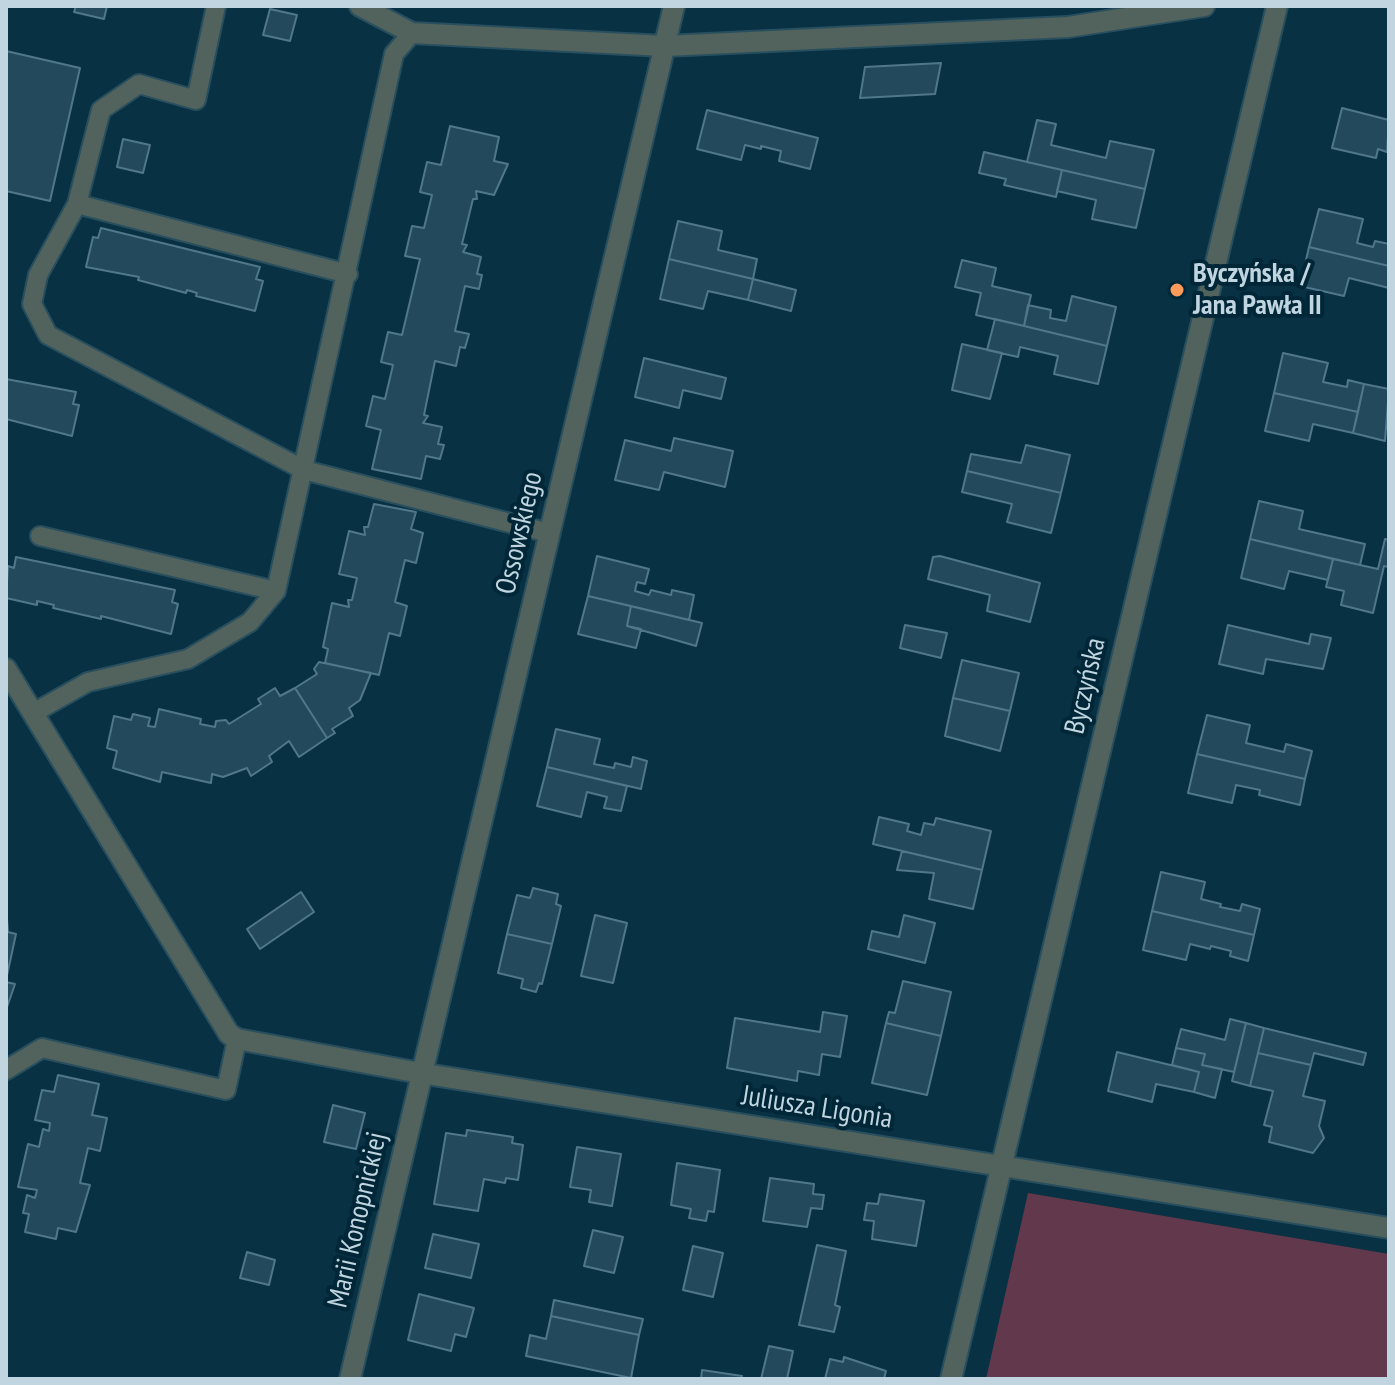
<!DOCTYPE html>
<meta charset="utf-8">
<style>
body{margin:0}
#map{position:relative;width:1395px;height:1385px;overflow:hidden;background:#083143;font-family:"PT Sans Narrow",sans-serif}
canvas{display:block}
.frame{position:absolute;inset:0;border:8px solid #c0d5e0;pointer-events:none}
</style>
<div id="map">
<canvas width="1395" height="1385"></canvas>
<div class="frame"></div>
</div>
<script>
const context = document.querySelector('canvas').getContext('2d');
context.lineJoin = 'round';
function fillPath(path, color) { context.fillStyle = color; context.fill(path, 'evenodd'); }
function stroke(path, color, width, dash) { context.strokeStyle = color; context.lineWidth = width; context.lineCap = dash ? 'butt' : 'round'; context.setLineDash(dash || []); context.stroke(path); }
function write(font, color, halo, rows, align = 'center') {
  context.font = font + ' "PT Sans Narrow",sans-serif'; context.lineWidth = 8; context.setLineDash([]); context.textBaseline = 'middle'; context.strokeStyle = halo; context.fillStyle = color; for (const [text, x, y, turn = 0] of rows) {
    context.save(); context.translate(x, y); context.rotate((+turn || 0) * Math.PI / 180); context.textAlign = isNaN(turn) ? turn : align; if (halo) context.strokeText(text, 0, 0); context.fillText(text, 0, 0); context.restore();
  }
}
fillPath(new Path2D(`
 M1028,1193L1389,1254V1379H986Z`), '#62394c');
const building = new Path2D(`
 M76,6H107L104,19L74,12Z
 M270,9L297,15L290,41L263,35Z
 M6,51L80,68L50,201L6,191Z
 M941,63L935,94L860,98L865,67Z
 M1342,108L1389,120L1387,152L1378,149L1376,158L1332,148Z
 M707,110L818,138L810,169L779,161L781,151L761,146V149L745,145L741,160L697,149Z
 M1037,120L1056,124L1051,145L1106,158L1110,141L1154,150L1145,189L1027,162Z
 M450,126L499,137L494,161L508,164L494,195L476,191L477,199H473L462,244L467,245L463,252L481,257L477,274L482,275L479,289L465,286L455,331L469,334L465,348L460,347L456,366L435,361L424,415L428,416L423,423L442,427L438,444L444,445L440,459L426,456L421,479L372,469L381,430L366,426L373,396L385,399L393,365L381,362L388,332L402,335L420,259L405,256L412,226L424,228L432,195L420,192L427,162L441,165Z
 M123,139L150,145L143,173L117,167Z
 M984,152L1062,170L1056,197L1004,185L1006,179L979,173Z
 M1062,170L1145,189L1136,228L1092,219L1096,200L1057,191Z
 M1319,209L1363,219L1357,243L1373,247L1375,241L1389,244V266L1309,247Z
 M678,221L722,231L718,250L757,259L753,279L669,259Z
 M101,228L260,267L256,279L263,281L255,311L196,296L197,293L187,290L186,293L138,280L139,277L86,267L93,237L98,238Z
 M1309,247L1389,266V288L1349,278L1344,296L1300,286Z
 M669,259L753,279L748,300L708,291L703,309L660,299Z
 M962,260L996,268L992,286L1031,295L1024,326L976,315L981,293L955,287Z
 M753,279L796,290L791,311L748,300Z
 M1072,296L1116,307L1107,346L1024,326L1028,305L1051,310L1050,318L1066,321Z
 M995,319L1107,346L1098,384L1054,374L1058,356L1020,347L1018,357L987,350Z
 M962,344L1002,353L990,399L952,390Z
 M1283,353L1328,363L1323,382L1347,387L1348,380L1364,384L1358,412L1274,393Z
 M644,358L726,378L721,399L683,390L679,408L635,397Z
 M6,379L76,392L73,404L79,405L72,436L6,419Z
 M1364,384L1389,389L1385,441L1353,433Z
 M1274,393L1358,412L1353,433L1313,424L1309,441L1265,431Z
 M674,438L733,451L725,487L664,472L659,490L615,480L625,440L671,451Z
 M1026,445L1070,455L1061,493L967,471L971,454L1021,463Z
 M967,471L1061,493L1051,533L1007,522L1012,504L962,492Z
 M1259,501L1303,511L1299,529L1365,544L1360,565L1250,539Z
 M374,504L416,512L411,529L423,533L416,563L405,560L395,602L407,606L400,636L389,633L379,675L325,663L328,649L323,647L332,603L349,607L348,600H352L357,578L339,574L349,531L365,535L364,527H368Z
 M1250,539L1333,559L1328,580L1289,571L1284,589L1241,578Z
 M1385,539L1389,540V567L1384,566L1373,613L1341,605L1344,591L1326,587L1333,559L1378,569Z
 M597,556L649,569L645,584L637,582L635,591L649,595L651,590L671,595L672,590L694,595L689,620L588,596Z
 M940,556L1040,583L1030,622L987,611L990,595L928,579L933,557Z
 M16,557L175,590L172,602L178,604L171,634L101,616V619L53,608L54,605L37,601V605L6,598L8,566L14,568Z
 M588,596L631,606L627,626L641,629L636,648L578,634Z
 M631,606L702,623L696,646L627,626Z
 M905,625L947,633L941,658L900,648Z
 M1228,625L1309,644L1311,634L1331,638L1323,669L1266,659L1263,674L1219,664Z
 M962,660L1019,673L1010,711L953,698Z
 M319,662L371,673L360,700L349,708L353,716L332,729L335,733L327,738L295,688L317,674L314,669Z
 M275,688L280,696L295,688L327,738L299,757L289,741L269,756L272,762L251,776L247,768L223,777L212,774L211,783L162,772L160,782L113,768L117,751L107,748L114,716L131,720L133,714L150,718L148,726L155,727L159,709L201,719L200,724L215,727L216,721L226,720L229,724L261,704L258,699Z
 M953,698L1010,711L1000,751L945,736Z
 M1207,715L1250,725L1246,743L1284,752L1286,744L1312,751L1305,779L1197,754Z
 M556,729L600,739L594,764L614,768L615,763L631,767L633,757L647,761L641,789L547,767Z
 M1197,754L1305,779L1300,805L1259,795L1260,790L1236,785L1232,803L1188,793Z
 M547,767L627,786L621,811L604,808L607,797L587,792L581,817L537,806Z
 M879,817L909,824L907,831L921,835L924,823L934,825L936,818L991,831L982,870L873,844Z
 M902,851L982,870L973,909L929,899L934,873L897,870Z
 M1161,872L1205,882L1201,899L1221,904L1220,907L1240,911L1242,904L1260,909L1254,935L1152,911Z
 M533,888L558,894L556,904L561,906L552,944L507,934L517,895L530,898Z
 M301,892L314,912L260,949L247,929Z
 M6,905L8,932L16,934L6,980Z
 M1152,911L1254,935L1248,961L1230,956L1231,951L1211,946L1210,949L1190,944L1186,960L1143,950Z
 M595,915L627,923L613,983L581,976Z
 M904,915L935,923L925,963L868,949L872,931L899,937Z
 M507,934L552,944L542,984L539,983L536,992L521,988L523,979L498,973Z
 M903,981L951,992L941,1036L886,1023L889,1012L895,1013Z
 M6,982L15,984L6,1010Z
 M823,1012L847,1016L840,1057L822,1054L819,1075L798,1071L797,1081L727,1068L735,1018L820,1032Z
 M1230,1019L1246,1023L1234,1072L1202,1065L1205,1054L1176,1048L1181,1029L1225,1040Z
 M886,1023L941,1036L927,1095L872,1083Z
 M1246,1023L1264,1028L1250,1086L1232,1081Z
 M1264,1028L1366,1053L1363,1065L1314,1053L1311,1065L1258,1053Z
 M1176,1048L1205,1054L1202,1065L1222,1069L1215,1098L1194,1092L1199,1072L1172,1065Z
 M1117,1052L1199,1072L1194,1092L1156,1084L1152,1102L1108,1091Z
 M1258,1053L1311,1065L1303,1096L1325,1101L1319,1126L1324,1138L1313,1153L1269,1142L1272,1127L1264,1125L1273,1091L1250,1086Z
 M58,1075L99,1084L92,1115L107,1118L100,1151L88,1148L80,1183L90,1185L76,1232L58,1228L56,1239L25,1232L29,1214L23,1213L27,1195L35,1198L37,1190L18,1187L28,1144L39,1147L43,1129L49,1131L50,1123L35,1120L42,1090L54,1092Z
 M333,1105L365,1113L356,1149L324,1142Z
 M467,1130L513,1137L512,1143L523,1145L518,1180L506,1178L505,1183L484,1179L478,1211L434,1204L446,1133L466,1136Z
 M577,1147L621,1154L612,1206L589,1202L591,1190L570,1187Z
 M677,1163L720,1170L714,1212L708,1211L706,1221L689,1218L691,1209L671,1205Z
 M770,1178L814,1184L813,1194L824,1195L822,1209L811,1208L807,1227L763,1221Z
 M880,1194L924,1201L916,1246L872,1239L874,1221L864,1220L867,1203L878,1204Z
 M593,1230L623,1237L614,1273L584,1266Z
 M433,1234L479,1244L471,1278L425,1268Z
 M817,1245L846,1251L835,1305L840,1307L834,1332L799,1325Z
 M693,1246L723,1253L713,1297L683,1290Z
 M247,1252L275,1260L269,1285L240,1278Z
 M419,1294L474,1308L466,1337L455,1334L451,1351L408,1340Z
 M554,1300L643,1319L639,1335L551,1316Z
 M551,1316L639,1335L631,1378L526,1356L530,1335L546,1339Z
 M769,1346L793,1351L787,1379H761Z
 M844,1357L886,1371L884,1379H825L830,1359L843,1362Z
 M702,1370L742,1376L741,1379H701Z`);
fillPath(building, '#23495c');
stroke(building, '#50778b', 2);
const service = new Path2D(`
 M216,6L196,100L139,84L101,110L77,204L348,274
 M77,204L38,275L32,304L48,335L304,470L549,533
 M40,536L276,591L394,54L412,33
 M35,712L88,682L188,659L250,622L276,591
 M6,1070L42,1048L226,1090L237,1039`);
const minor = new Path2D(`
 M360,6L412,33L665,46L1068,27L1204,6
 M6,669L229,1034L237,1039L420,1073L1389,1228
 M350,1379L674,6`);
const tertiary = new Path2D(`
 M951,1379L1277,6`);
stroke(service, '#294f5f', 22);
stroke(minor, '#294f5f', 24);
stroke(tertiary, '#294f5f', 24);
stroke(service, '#51635c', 18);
stroke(minor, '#51635c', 20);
stroke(tertiary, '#51635c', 20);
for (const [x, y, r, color] of [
 [1177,290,8,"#ff9b5a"]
]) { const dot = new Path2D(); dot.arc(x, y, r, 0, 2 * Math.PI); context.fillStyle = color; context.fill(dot); stroke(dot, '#002738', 3); }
write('bold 28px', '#c0d5e0', '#002738', [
 ["Byczyńska /",1193,274],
 ["Jana Pawła II",1193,306]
], 'left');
write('28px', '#c0d5e0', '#002738', [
 ["Ossowskiego",520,533,-77],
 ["Byczyńska",1086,686,-77],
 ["Juliusza Ligonia",817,1108,9],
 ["Marii Konopnickiej",358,1220,-77]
]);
</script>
